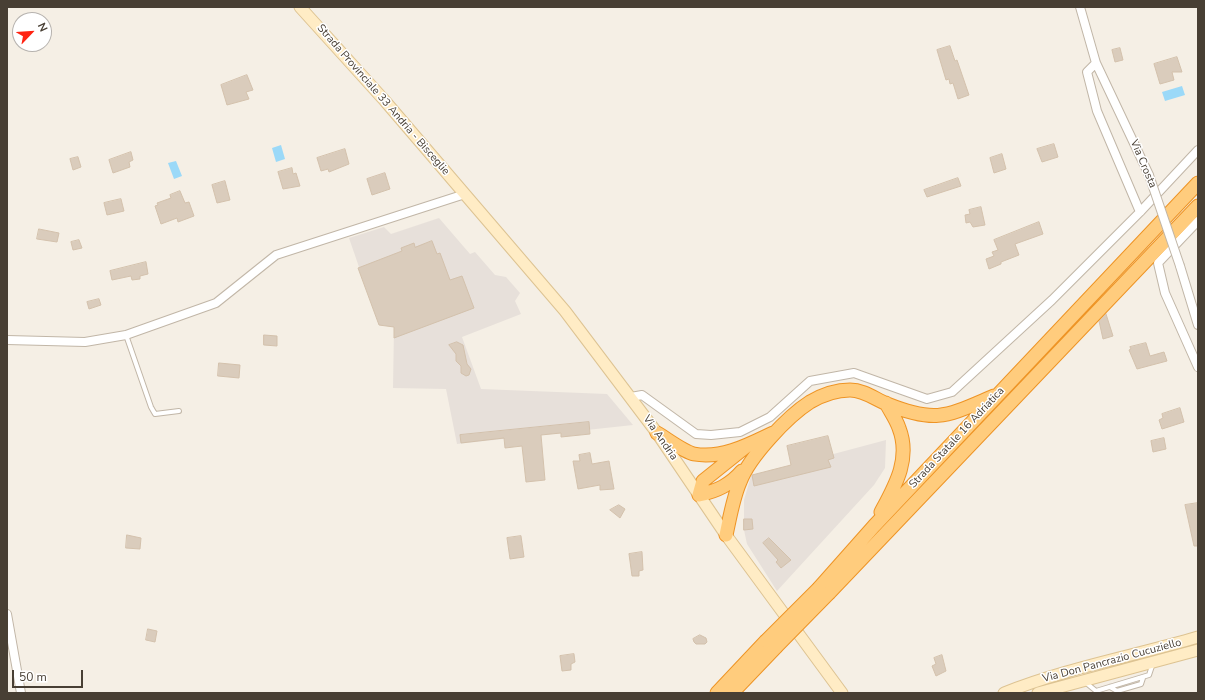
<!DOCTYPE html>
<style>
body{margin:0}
#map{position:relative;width:1205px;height:700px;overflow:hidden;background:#f5efe5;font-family:"Nunito Sans",sans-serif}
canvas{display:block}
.frame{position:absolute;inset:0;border:8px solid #483f34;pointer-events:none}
.north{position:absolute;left:12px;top:12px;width:40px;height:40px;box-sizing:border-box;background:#fff;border:1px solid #b6b2ae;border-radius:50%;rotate:65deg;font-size:11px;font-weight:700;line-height:16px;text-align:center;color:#483f34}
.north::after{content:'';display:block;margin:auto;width:14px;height:18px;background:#ff2312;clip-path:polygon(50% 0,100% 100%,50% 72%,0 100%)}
.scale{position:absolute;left:12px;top:670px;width:71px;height:18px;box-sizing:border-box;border:2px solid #483f34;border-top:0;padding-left:5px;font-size:12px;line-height:14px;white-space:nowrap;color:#483f34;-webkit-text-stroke:3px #fff;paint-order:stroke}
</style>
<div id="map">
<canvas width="1205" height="700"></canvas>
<div class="frame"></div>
<div class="north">N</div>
<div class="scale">50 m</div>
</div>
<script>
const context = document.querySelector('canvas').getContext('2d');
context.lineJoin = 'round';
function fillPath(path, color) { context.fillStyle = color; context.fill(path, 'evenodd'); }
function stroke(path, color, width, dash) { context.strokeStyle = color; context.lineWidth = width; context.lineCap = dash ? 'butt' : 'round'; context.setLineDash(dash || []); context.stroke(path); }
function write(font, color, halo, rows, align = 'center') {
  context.font = font + ' "Nunito Sans",sans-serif'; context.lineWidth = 3; context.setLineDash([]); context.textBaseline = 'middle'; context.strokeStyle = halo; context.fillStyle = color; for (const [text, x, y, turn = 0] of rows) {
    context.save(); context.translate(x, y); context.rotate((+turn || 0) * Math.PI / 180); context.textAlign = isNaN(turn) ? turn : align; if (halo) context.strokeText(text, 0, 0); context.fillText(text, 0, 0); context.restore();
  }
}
fillPath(new Path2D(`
 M439,218L470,254L475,252L495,275L506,277L520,293L515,301L521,314L462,337L481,389L607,394L633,425L457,444L446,389L393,388L394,327L379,325L349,238L384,227L391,234Z
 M886,440L885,468L874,485L777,591L747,544L744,530V500L751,476Z`), '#e7e0da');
fillPath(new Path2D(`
 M1182,86L1185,95L1165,101L1162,92Z
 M281,145L285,159L276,162L272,148Z
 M176,161L182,176L174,179L168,163Z`), '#9bd9f8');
const building = new Path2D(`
 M950,46L955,61L957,60L969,95L958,99L953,83L950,84L949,79L946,80L937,50Z
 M1120,48L1123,60L1115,62L1112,50Z
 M1177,57L1182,72H1172L1174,80L1160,84L1154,64Z
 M247,75L253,90L246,92L249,99L227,105L221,85Z
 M1054,144L1058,157L1042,162L1037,149Z
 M345,149L349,164L329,172L328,169L321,171L317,158Z
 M131,152L133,160L129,162L130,167L113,173L109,160Z
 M1002,154L1006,169L994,173L990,158Z
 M78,157L81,167L73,170L70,159Z
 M292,168L293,174L296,173L300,186L283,189L278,172Z
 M385,173L390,189L372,195L367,179Z
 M958,178L961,186L927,197L924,190Z
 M225,181L230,200L217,203L212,185Z
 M180,191L185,203L189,202L194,216L178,222L177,218L161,224L155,206L158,205L157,203L171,198L170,195Z
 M121,199L124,211L107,215L104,203Z
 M981,207L985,225L973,227L970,222L966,223L965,215L970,214L969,210Z
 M1039,222L1043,234L1015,244L1019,255L1001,262V264L989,269L986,259L994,256L992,252L998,250L994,240Z
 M39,229L59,233L57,242L37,239Z
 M79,240L82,248L73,250L71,242Z
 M432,241L437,254L440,253L450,280L462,276L474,308L394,338V327L379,325L358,268L402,251L401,248L414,243L415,247Z
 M146,262L148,274L140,276V279L132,280L131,276L112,280L110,271Z
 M99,299L101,305L89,309L87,302Z
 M1106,314L1113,336L1103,339L1099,321Z
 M264,335L277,336V346L264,345Z
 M457,342L463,345L467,364L471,369L469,375L466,376L461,373V366L456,361V354L449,345Z
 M1146,343L1150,356L1164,352L1167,361L1137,369L1129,350L1131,349L1130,347Z
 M219,363L240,365L239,378L218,376Z
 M1180,408L1184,422L1162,429L1159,420L1163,418L1162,414Z
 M589,422L590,434L561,437V433L541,435L545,480L526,482L522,446L505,448L504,438L461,443L460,435Z
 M828,436L834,458L828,460L831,467L754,486L752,475L791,465L787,446Z
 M1164,438L1166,449L1153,452L1151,441Z
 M590,453L592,464L609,461L614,489L600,490V485L578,489L573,461H580L579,455Z
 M1198,503V546H1194L1185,505Z
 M619,505L625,509L620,518L610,510Z
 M744,519H752L753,529L744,530Z
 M127,535L141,538L140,549L126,548Z
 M521,536L524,557L510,559L507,538Z
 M769,538L791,560L781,568L776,562L778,560L763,543Z
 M642,552L643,570L639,571V576H632L629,554Z
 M148,629L157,631L155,642L146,640Z
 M700,635L706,638L707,642L705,644H696L694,642L693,639Z
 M574,654L575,662L571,664V670L562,671L560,656Z
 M942,655L946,671L936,676L932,666L936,664L934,658Z`);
fillPath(building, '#daccbc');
stroke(building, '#d3c1ac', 1);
const service = new Path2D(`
 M126,335L151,407L155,414L179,411
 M1085,682L1096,691L1149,675L1153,663
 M1110,687L1117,691L1141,684L1143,678`);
const minor = new Path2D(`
 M1080,7L1096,63L1149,175
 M1096,63L1087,72L1097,111L1140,212
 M1198,221L1158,263L1165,293L1198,367
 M1180,266L1198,325
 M7,340L85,342L126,335L216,303L276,255L465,194
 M631,397L642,395L696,434L711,435L740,432L770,417L810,381L854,373L927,399L952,392L1052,300L1140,212L1198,150
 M7,614L21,693`);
const secondary = new Path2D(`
 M300,7L385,101L565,311L657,433L726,535L842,693
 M1004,693C1066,668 1134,656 1198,637
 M1038,693L1198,650`);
const trunk = new Path2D(`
 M657,433C666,438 684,452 694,454C722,459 748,445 773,433
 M742,471C730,485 717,491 699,495L703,481L748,445
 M881,512C895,486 911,459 899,428C896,419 890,411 886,403
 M726,535C730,517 733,498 740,482C749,457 788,416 810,402C822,395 837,390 850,390C864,390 875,399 887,404C937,424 947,416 994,396
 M819,588L874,526L1198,183
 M829,593L1198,206
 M717,693L766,641
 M732,693L776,647`);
stroke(service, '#c1b6a7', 6);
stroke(minor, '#c1b6a7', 10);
stroke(secondary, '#ddc392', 13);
stroke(trunk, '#ee9425', 15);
stroke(service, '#fff', 4);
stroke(minor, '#fff', 8);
stroke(secondary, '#ffecc5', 11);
stroke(trunk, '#ffcc7d', 13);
const minorBridge = new Path2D(`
 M1149,175L1180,266`);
const trunkBridge = new Path2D(`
 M766,641L819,588
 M776,647L829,593`);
stroke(minorBridge, '#c1b6a7', 10, []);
stroke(trunkBridge, '#ee9425', 15, []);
stroke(minorBridge, '#fff', 8);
stroke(trunkBridge, '#ffcc7d', 13);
write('11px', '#483f34', '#fff', [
 ["Strada Provinciale 33 Andria - Bisceglie",383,100,49],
 ["Via Crosta",1143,164,67],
 ["Via Andria",660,438,55],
 ["Strada Statale 16 Adriatica",957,438,-47],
 ["Via Don Pancrazio Cucuziello",1112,661,-15]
]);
</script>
